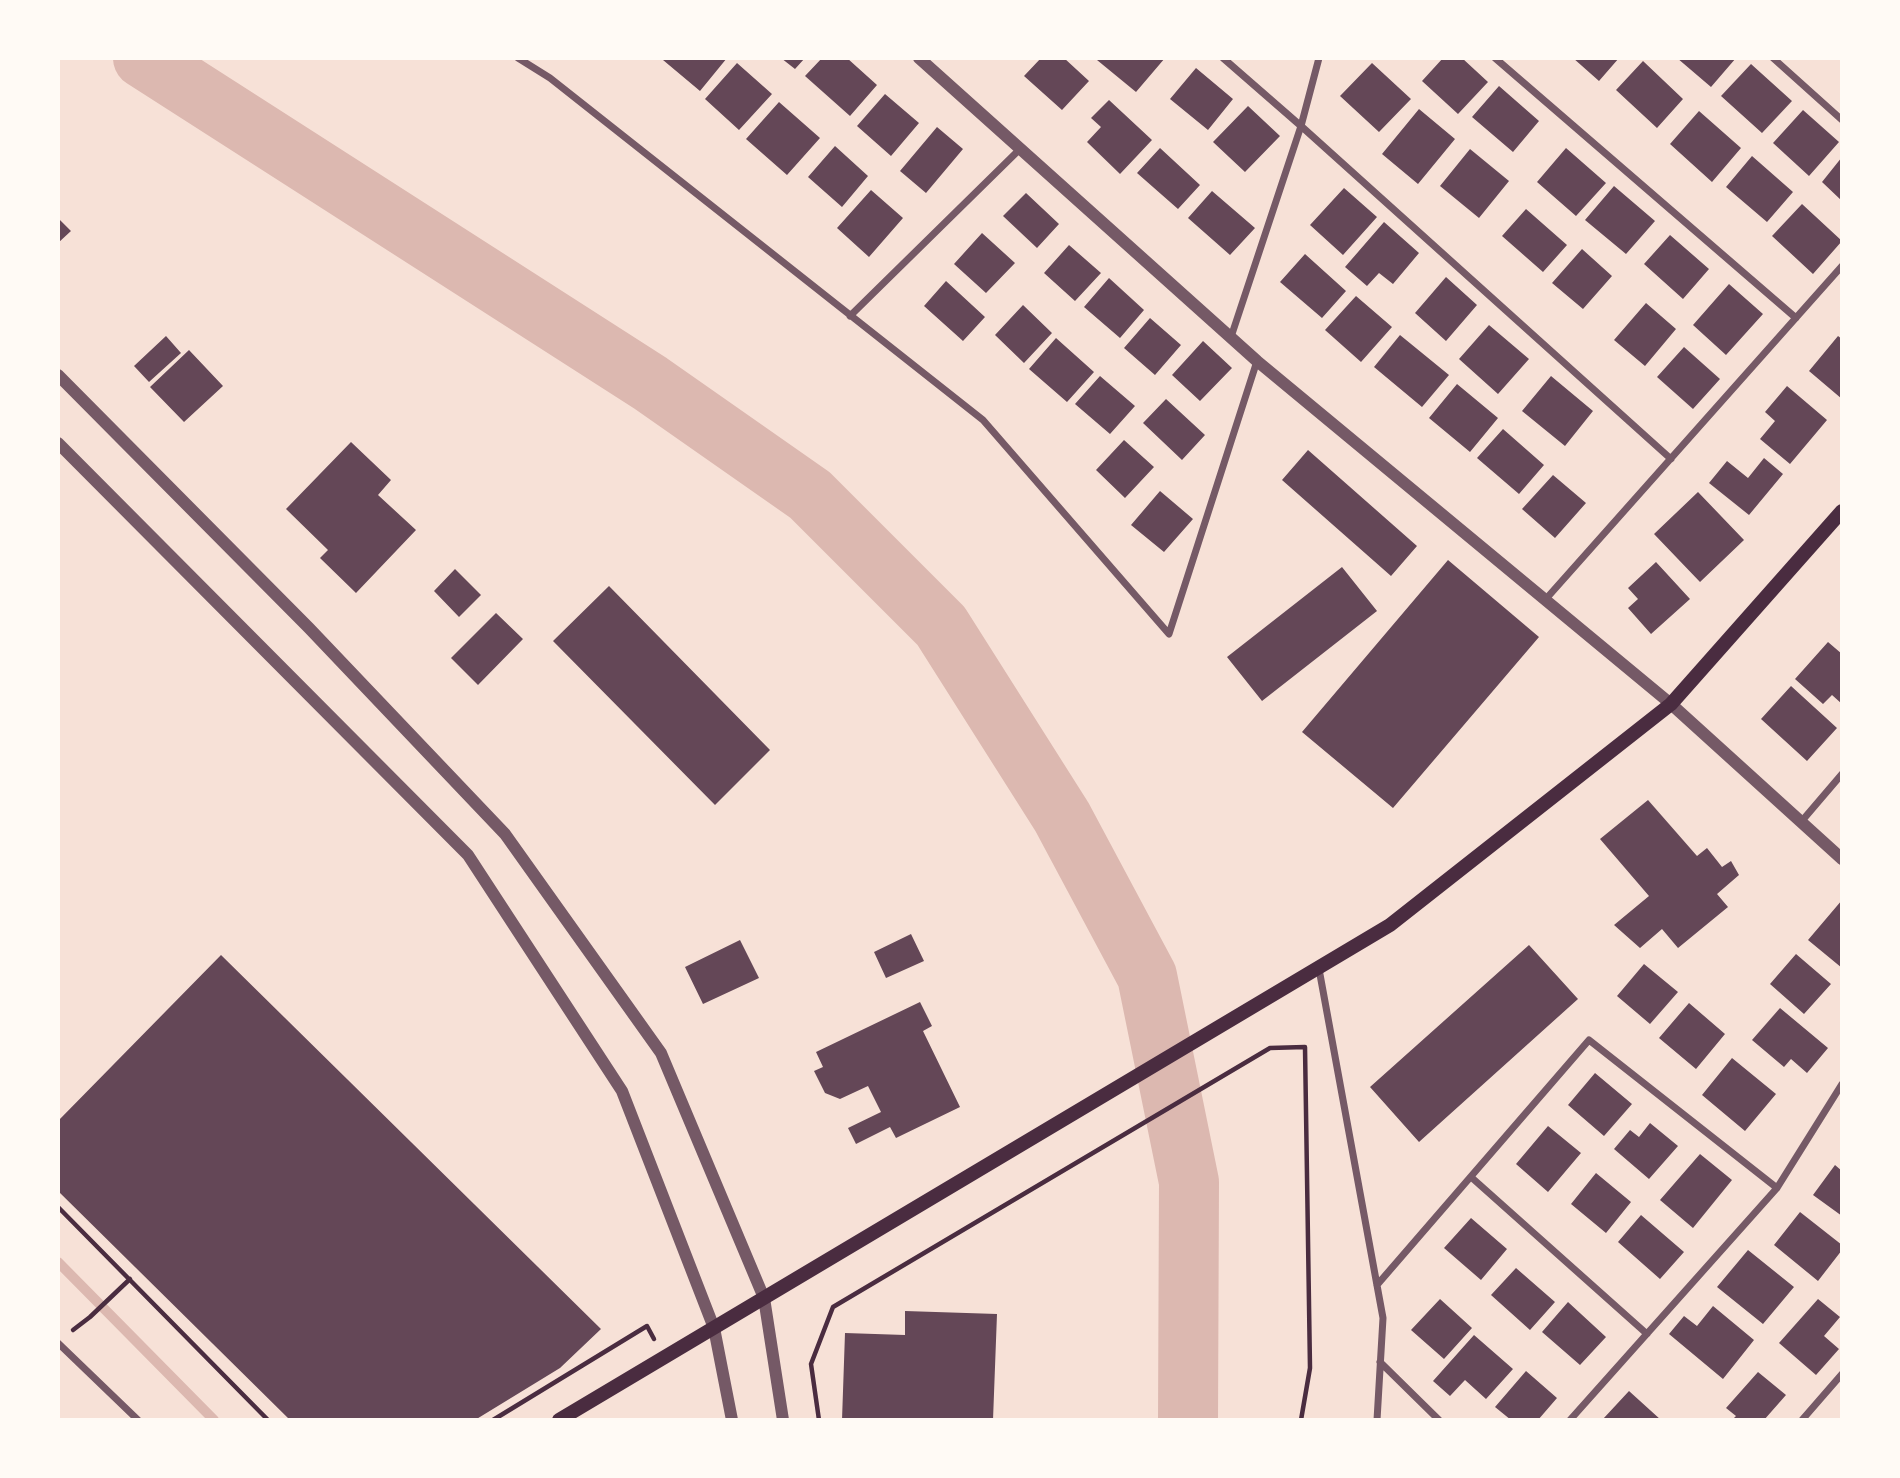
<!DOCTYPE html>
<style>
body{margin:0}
#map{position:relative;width:1900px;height:1478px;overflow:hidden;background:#f7e1d7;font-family:"Roboto Condensed",sans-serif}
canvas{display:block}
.frame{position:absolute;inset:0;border:60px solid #fffaf5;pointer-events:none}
</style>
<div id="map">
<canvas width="1900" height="1478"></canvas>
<div class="frame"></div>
</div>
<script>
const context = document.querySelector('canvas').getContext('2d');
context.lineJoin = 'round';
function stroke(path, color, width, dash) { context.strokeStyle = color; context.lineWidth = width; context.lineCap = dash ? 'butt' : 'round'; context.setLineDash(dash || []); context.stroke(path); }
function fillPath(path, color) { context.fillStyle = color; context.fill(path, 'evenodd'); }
stroke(new Path2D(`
 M58,1262L214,1420`), '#dcb8b0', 10);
stroke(new Path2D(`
 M143,58L650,383L810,495L941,626L1062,817L1147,976L1189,1182L1188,1420`), '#dcb8b0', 60);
fillPath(new Path2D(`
 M665,58H727L700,91L663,60Z
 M781,58H805L795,69Z
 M822,58H847L877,85L850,116L805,76Z
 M1041,58H1064L1089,81L1062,110L1024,76Z
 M1099,58H1165L1136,92L1097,60Z
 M1443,58H1462L1488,82L1458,114L1422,81Z
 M1573,58H1619L1599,81Z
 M1677,58H1736L1711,87Z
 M1643,61L1683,99L1657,128L1616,90Z
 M737,63L772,94L739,130L705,99Z
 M1372,63L1411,99L1379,132L1340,96Z
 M1751,64L1792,101L1762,133L1721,96Z
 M1196,68L1233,99L1208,130L1170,99Z
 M1499,86L1539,121L1513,152L1472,117Z
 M885,94L919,123L891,156L857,126Z
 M1109,100L1152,140L1120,174L1087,142L1101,127L1091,118Z
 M779,102L820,138L787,175L746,139Z
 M1248,106L1280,136L1245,172L1213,142Z
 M1419,109L1455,139L1418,184L1382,154Z
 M1803,110L1839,142L1809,176L1773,143Z
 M1699,111L1741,148L1712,182L1670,144Z
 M937,127L963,149L926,193L900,171Z
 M835,146L868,176L842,207L808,177Z
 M1160,148L1200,185L1178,209L1137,173Z
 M1566,148L1606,183L1576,216L1537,182Z
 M1470,149L1509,181L1479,218L1440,186Z
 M1752,156L1793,192L1767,222L1726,187Z
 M1842,157V201L1822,182Z
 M1614,186L1655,221L1626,254L1585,220Z
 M1344,188L1377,217L1343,255L1310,225Z
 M871,190L903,218L869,257L837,228Z
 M1212,191L1255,228L1230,255L1188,218Z
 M1026,193L1059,224L1037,248L1003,216Z
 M1802,204L1842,241L1813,274L1772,236Z
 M1526,209L1567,245L1543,272L1502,236Z
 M58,218L71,231L58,243Z
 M1384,222L1419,253L1393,284L1379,273L1367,286L1345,267Z
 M982,233L1015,263L986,293L954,264Z
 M1670,235L1709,269L1683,299L1644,264Z
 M1069,245L1101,273L1075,301L1044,273Z
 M1582,249L1612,276L1583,309L1552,283Z
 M1305,254L1346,291L1322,318L1280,282Z
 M1446,277L1477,305L1446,341L1415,313Z
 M1109,278L1144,310L1120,338L1084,307Z
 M946,281L985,317L963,341L924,306Z
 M1729,284L1763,314L1726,355L1693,325Z
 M1356,296L1392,327L1361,362L1325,330Z
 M1646,303L1676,329L1645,366L1614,340Z
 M1023,305L1052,333L1024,363L995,335Z
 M1150,318L1181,345L1155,375L1124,348Z
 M1489,325L1529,359L1498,394L1459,359Z
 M1400,335L1449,375L1422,407L1374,367Z
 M166,336L181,353L149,382L134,366Z
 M1838,336L1842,339V399L1809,371Z
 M1056,338L1094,372L1067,402L1029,369Z
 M1203,341L1232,368L1200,401L1172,375Z
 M1684,347L1720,379L1693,409L1657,377Z
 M189,350L223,386L184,422L150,387Z
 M1100,376L1135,406L1110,434L1075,404Z
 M1551,376L1593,411L1565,446L1522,411Z
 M1457,384L1498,418L1470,452L1429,418Z
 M1787,386L1827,420L1790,464L1760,439L1775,421L1765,412Z
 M1166,399L1205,435L1182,460L1143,423Z
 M1503,429L1544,465L1519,494L1477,458Z
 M1124,440L1154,467L1125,498L1096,470Z
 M351,442L391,480L378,495L416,530L356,593L320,558L328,550L286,509Z
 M1308,450L1417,546L1391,576L1282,480Z
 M1764,458L1783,474L1749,515L1709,483L1727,461L1748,478Z
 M1553,475L1586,503L1555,538L1522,509Z
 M1160,491L1193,519L1164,552L1131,525Z
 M1698,492L1744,540L1700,582L1654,534Z
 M1448,560L1539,637L1393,808L1302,732Z
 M1656,562L1690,599L1651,634L1628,608L1638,599L1628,588Z
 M1342,567L1377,611L1262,701L1227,657Z
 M455,569L481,595L459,617L434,591Z
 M609,586L770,750L715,805L553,641Z
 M496,613L523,639L478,685L451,658Z
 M1828,642L1842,654V704L1832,695L1823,704L1795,679Z
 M1791,686L1837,728L1807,761L1761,719Z
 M1648,800L1697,856L1707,848L1722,867L1731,861L1739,875L1717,894L1728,907L1678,948L1662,929L1640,948L1614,925L1649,896L1600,839Z
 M1842,900V968L1808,940Z
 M911,934L924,961L886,978L874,952Z
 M740,940L759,978L703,1004L685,967Z
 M1529,945L1578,999L1419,1142L1370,1087Z
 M1796,954L1831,984L1804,1014L1770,984Z
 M221,955L601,1329L560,1368L475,1420H290L58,1191V1121Z
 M1644,964L1678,992L1650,1024L1617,996Z
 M920,1002L932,1026L923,1031L960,1107L896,1138L890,1127L856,1144L848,1128L881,1112L868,1086L840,1099L825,1093L814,1071L823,1067L816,1052Z
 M1689,1003L1725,1034L1696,1069L1659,1038Z
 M1780,1008L1828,1048L1807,1073L1791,1059L1784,1067L1752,1040Z
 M1732,1058L1776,1094L1745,1131L1702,1095Z
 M1595,1073L1632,1104L1604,1136L1568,1105Z
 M1650,1123L1678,1146L1649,1179L1614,1149L1630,1130L1639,1137Z
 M1548,1126L1581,1153L1548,1192L1516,1164Z
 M1700,1154L1732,1180L1693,1228L1660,1200Z
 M1835,1165L1842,1171V1216L1813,1195Z
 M1596,1173L1631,1202L1606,1233L1571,1204Z
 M1800,1212L1842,1245V1250L1818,1281L1774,1245Z
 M1641,1215L1684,1252L1660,1279L1618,1242Z
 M1471,1218L1507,1249L1481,1280L1444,1248Z
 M1748,1250L1794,1287L1763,1324L1717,1287Z
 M1516,1268L1555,1302L1530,1330L1491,1295Z
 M1440,1299L1472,1328L1444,1359L1411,1330Z
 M1818,1299L1840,1317L1824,1336L1839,1349L1816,1375L1779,1343Z
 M1568,1302L1606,1337L1580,1365L1542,1332Z
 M1713,1306L1754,1340L1723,1379L1669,1334L1684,1316L1697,1326Z
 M905,1311L997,1314L993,1420H842L845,1333L905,1335Z
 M1474,1335L1513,1369L1486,1399L1465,1380L1450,1396L1433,1381Z
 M1526,1371L1557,1398L1538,1420H1511L1495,1407Z
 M1758,1372L1786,1395L1764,1420H1732L1736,1416L1726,1408Z
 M1629,1391L1661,1420H1605L1603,1419Z`), '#644757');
stroke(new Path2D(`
 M58,1207L268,1420
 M73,1330L90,1317L130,1279
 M493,1420L647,1326L654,1339
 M819,1420L811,1364L833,1307L1270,1048L1305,1047L1310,1368L1301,1420`), '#4a2c40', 4.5);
stroke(new Path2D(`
 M518,58L550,78L983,420L1169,634L1257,361
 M1223,58L1301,126L1671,459
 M1495,58L1796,318
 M1773,58L1842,120
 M850,316L1020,149
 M1231,337L1301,126L1319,58
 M1545,600L1842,266
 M1801,822L1842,774
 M1319,969L1383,1318L1377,1420
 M1471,1177L1647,1334
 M1377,1285L1589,1040L1777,1188
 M58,1343L138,1420
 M1380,1362L1439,1420
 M1570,1420L1777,1188L1842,1084
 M1802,1420L1842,1374`), '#755966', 7);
stroke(new Path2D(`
 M919,58L1257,361L1671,704L1842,859
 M58,375L309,628L505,834L661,1053L764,1298L783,1420
 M58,443L468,855L622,1091L714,1328L732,1420`), '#755966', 12);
stroke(new Path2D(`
 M559,1420L1390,925L1671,704L1842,511`), '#4a2c40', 14);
</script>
